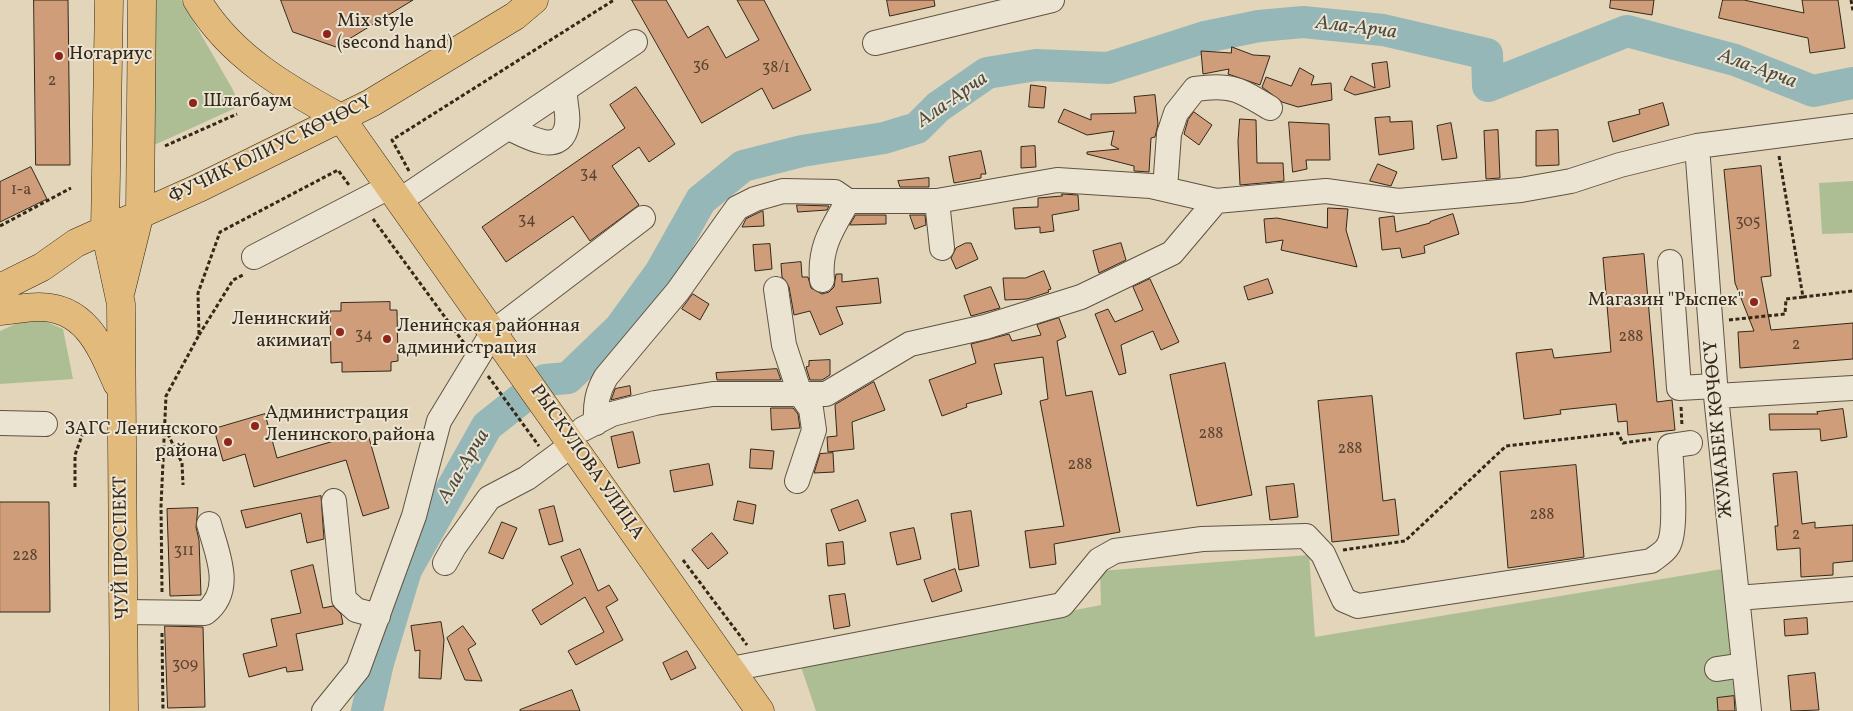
<!DOCTYPE html>
<meta charset="utf-8">
<style>
body{margin:0}
canvas{display:block;background:#e2d5b9}
</style>
<canvas width="1853" height="711"></canvas>
<script>
const context = document.querySelector('canvas').getContext('2d');
context.lineJoin = 'round';
function fillPath(path, color) { context.fillStyle = color; context.fill(path, 'evenodd'); }
function stroke(path, color, width, dash) { context.strokeStyle = color; context.lineWidth = width; context.lineCap = dash ? 'butt' : 'round'; context.setLineDash(dash || []); context.stroke(path); }
function write(font, color, halo, rows, align = 'center') {
  context.font = font + ' Vollkorn,serif'; context.lineWidth = 4; context.setLineDash([]); context.textBaseline = 'middle'; context.strokeStyle = halo; context.fillStyle = color; for (const [text, x, y, turn = 0] of rows) {
    context.save(); context.translate(x, y); context.rotate((+turn || 0) * Math.PI / 180); context.textAlign = isNaN(turn) ? turn : align; if (halo) context.strokeText(text, 0, 0); context.fillText(text, 0, 0); context.restore();
  }
}
fillPath(new Path2D(`
 M155,0H181L232,88L240,106L152,146Z
 M1853,181V233L1822,234L1819,183Z
 M33,316L63,329L73,379L0,384V331Z
 M1309,555L1315,637L1722,569L1738,711H816L800,664L1101,605L1100,571Z`), '#adbe94');
stroke(new Path2D(`
 M367,711L378,663L406,570L487,426L545,380L568,378L620,328L660,273L701,200L743,166L802,151L884,138L917,128L938,107L987,73L1036,65L1108,68L1205,37L1259,26L1303,22L1383,30L1487,54L1488,86L1627,31L1735,60L1813,91L1853,83`), '#96b7b7', 32);
const building = new Path2D(`
 M34,0H68L70,165H36Z
 M281,0H413L336,47L293,32Z
 M632,0H666L688,38L708,26L726,58L759,40L737,0H764L811,90L773,109L762,88L702,123Z
 M887,0H934L935,6L890,16Z
 M1611,0H1654L1652,15L1610,8Z
 M1723,0H1744L1804,13L1802,0H1838L1845,48L1810,53L1808,38L1719,18Z
 M1232,47L1253,55L1270,56L1260,85L1228,74L1229,69L1203,74L1201,51L1231,53Z
 M1387,62L1390,87L1355,95L1344,90L1351,76L1375,88L1372,64Z
 M1300,68L1314,76L1311,85L1331,83L1332,100L1298,107L1282,102L1262,87L1266,77L1291,86Z
 M1031,85L1046,87L1044,108L1029,107Z
 M636,87L675,144L649,162L639,147L612,166L639,205L590,241L573,216L506,262L482,227L625,128L610,105Z
 M1155,95L1158,124L1155,137L1151,138L1149,172L1134,171V166L1087,154V152L1119,149L1111,145L1114,131L1087,135L1058,122L1064,109L1091,120V114L1136,113L1134,97Z
 M1663,103L1669,125L1613,142L1608,122L1640,114L1639,110Z
 M1194,112L1212,125L1199,145L1184,134L1188,120Z
 M1390,117V122L1412,121L1414,149L1379,155L1375,118Z
 M1240,119L1256,120L1257,163H1283L1284,181L1240,185L1238,142Z
 M1289,122L1329,124L1330,160H1306L1307,169L1293,172Z
 M1451,123L1457,158L1442,160L1437,126Z
 M1498,130L1500,178L1486,179L1484,131Z
 M1558,130L1559,165L1536,166V131Z
 M1035,146L1036,167L1021,168V147Z
 M981,151L986,174H981V178L954,183L949,157Z
 M1378,164L1397,172L1391,186L1370,181Z
 M1761,166L1771,276L1761,277L1771,330L1853,323V359L1740,368L1738,332L1754,331L1735,283L1724,170Z
 M31,167L47,199L0,222V182Z
 M929,178V187H900L898,181Z
 M1062,194L1078,195L1079,210L1052,215L1054,231L1040,233V227L1015,229L1013,208L1038,207V198L1062,196Z
 M797,205L829,206L827,210L798,212Z
 M1328,208L1348,209L1346,230L1357,267L1281,250L1283,240L1266,243L1264,219L1277,218L1327,228Z
 M763,211L764,226L742,227L746,219Z
 M1453,214L1459,234L1424,246L1425,253L1402,258L1400,248L1382,250L1379,218L1394,216L1396,232L1430,223V222Z
 M856,215H886V224L850,225Z
 M910,215H925L926,225L915,229Z
 M966,243H971L978,259L956,269L951,258L956,248Z
 M1121,243L1126,260L1099,273L1093,251Z
 M770,244L772,269L755,271L753,245Z
 M1644,254L1657,402L1672,400L1675,430L1628,435L1627,421L1618,422L1616,404L1560,410L1561,414L1524,419L1516,353L1552,349L1554,358L1611,352L1603,258Z
 M801,262L802,277H808L811,288L822,294L829,292L834,287L836,274H842V282L878,278L881,303L836,307L843,324L820,335L810,311L794,315L789,287L782,277L781,264Z
 M1044,271L1051,289L1048,290L1049,292L1027,299L1005,300L1003,278H1025Z
 M1150,279L1179,342L1161,350L1153,331L1121,345L1126,373L1119,375L1095,314L1108,309L1115,322L1143,310L1133,287Z
 M1268,279L1273,293L1248,300L1244,287Z
 M991,287L1000,308L971,316L964,296Z
 M693,294L709,304L700,320L682,309Z
 M390,302V310H397L398,361L391,362V371L342,372V362L331,363L330,311H341V303Z
 M1059,318L1066,337L1057,341L1066,396L1092,391L1120,532L1054,544L1056,564L1030,568L1025,531L1064,526L1040,401L1048,399L1043,357L994,364L1002,394L966,404L967,407L942,416L929,380L976,363L971,344L1009,334L1012,341L1041,335L1037,325Z
 M830,360V375L822,380H810L806,367L809,366V361Z
 M1225,363L1252,495L1197,506L1170,375Z
 M777,369L781,380H717L716,373Z
 M874,382L885,410L852,422L854,449L828,452L827,437L837,436L835,405Z
 M630,386L631,395L611,400L615,389Z
 M1372,396L1383,501L1395,499L1399,535L1332,542L1318,401Z
 M771,408H793L798,414L800,428L772,430Z
 M1843,409L1847,437L1821,441L1820,429L1770,430L1769,414H1818L1817,412Z
 M265,414L277,458L367,431L389,508L363,516L346,460L254,487L245,454L223,461L214,429Z
 M633,432L640,463L618,468L611,437Z
 M751,449L774,451L772,469L750,468Z
 M833,453L834,472L814,473L820,454Z
 M709,464L713,485L674,492L670,471Z
 M1576,465L1584,557L1508,568L1500,472Z
 M1797,472L1802,524L1815,522V528L1853,525V561L1833,563V575L1801,577L1800,548L1777,550L1775,526H1778L1773,474Z
 M1294,484L1298,517L1270,520L1266,487Z
 M321,496L324,539L307,543L301,513L246,528L241,511Z
 M858,500L866,521L839,531L831,510Z
 M738,501L756,505L753,524L734,520Z
 M0,502H49L50,612H0Z
 M554,506L563,541L549,545L539,510Z
 M198,508L196,527L199,540L201,595L170,596L167,509Z
 M971,511L979,566L959,570L951,514Z
 M502,522L517,528L503,559L489,553Z
 M914,528L921,559L897,565L890,533Z
 M712,533L728,553L708,569L692,550Z
 M843,542L845,564L828,566L826,544Z
 M580,549L598,591L609,585L618,600L606,607L623,640L576,665L568,651L604,632L585,597L541,625L532,610L573,584L561,557Z
 M313,565L323,608L333,606L341,614L343,624L296,634L303,670L287,672L286,667L249,677L243,654L277,646L271,619L301,613L291,571Z
 M955,569L962,591L932,602L924,580Z
 M845,594L850,626L834,629L829,596Z
 M1807,618L1808,634L1785,636L1784,620Z
 M441,622L444,640L441,679L419,678L420,650L415,651L411,626Z
 M165,626L203,627L205,707L168,708Z
 M463,626L476,644L468,649L482,681L465,680L447,638Z
 M687,651L696,668L671,680L663,663Z
 M1815,673L1819,710L1791,711L1788,676Z
 M572,690L580,711H520V710Z
 M1734,696L1735,711H1718L1717,698Z`);
fillPath(building, '#cf9d79');
stroke(building, '#342819', 1);
const minor = new Path2D(`
 M875,43L1052,0
 M509,128C524,135 558,156 566,129C570,118 564,102 565,90
 M1697,146L1716,396L1749,711
 M1165,189L1169,134L1176,113L1195,89C1231,84 1239,89 1270,108
 M399,201L635,42
 M937,201L942,248
 M254,257L389,187
 M1670,262L1679,388L1715,386
 M822,280C819,247 832,229 848,201
 M776,289L784,345L800,394L811,409L814,430L797,481
 M1716,396L1853,388
 M0,423L45,424
 M596,423C595,405 597,392 606,377L678,291L737,208L755,199L783,191L835,192L848,201H937L1057,180L1151,186L1216,201L1326,191L1398,201L1521,190L1571,181L1620,165L1697,146L1853,126
 M583,429L612,414L655,403L713,394H826L910,344L985,327L1081,297L1172,253L1216,201
 M334,501L344,599L356,610L378,616
 M445,563L454,547L489,498L527,478L573,444
 M1737,598L1853,589
 M124,612L205,613C235,590 217,554 209,524
 M731,669L1062,605L1099,560L1115,551L1202,539L1306,536L1323,554L1344,600L1358,606L1651,561C1656,557 1665,552 1668,546C1678,530 1671,467 1670,446L1690,443
 M1717,669L1744,665
 M324,711L358,669L414,516L439,421L493,332L643,218`);
const major = new Path2D(`
 M109,0L105,230L121,304L124,711
 M197,0C230,56 286,88 341,118L760,711
 M0,288L42,267L76,243L201,187L371,103L515,16L534,0
 M121,290L140,213L142,0
 M0,311C13,310 26,307 39,307C86,307 101,347 117,383`);
stroke(minor, '#605341', 26);
stroke(major, '#342819', 29);
stroke(new Path2D(`
 M1851,0L1853,11
 M165,146L237,114
 M1779,156L1803,297L1853,291
 M409,171L392,140L614,0
 M373,219L464,343
 M0,226L71,188
 M1729,320L1785,314L1786,299L1803,297
 M199,335L233,280L243,275
 M488,376L539,446
 M1681,407L1682,426
 M165,428L182,463L183,485
 M75,487V455L85,427
 M1343,550L1405,541L1506,446L1618,433L1623,443L1651,439
 M683,560L747,645
 M162,592L161,506L166,396L199,335L198,293L220,232L338,170L349,185
 M162,633L163,711`), '#342819', 3, [4, 2.5]);
stroke(minor, '#ece4d2', 24);
stroke(major, '#e1ba7c', 28);
for (const [x, y, r, color] of [
 [327,34,5,"#8f2418"],
 [59,56,5,"#8f2418"],
 [193,103,5,"#8f2418"],
 [1754,302,5,"#8f2418"],
 [340,332,5,"#8f2418"],
 [387,339,5,"#8f2418"],
 [255,426,5,"#8f2418"],
 [228,442,5,"#8f2418"]
]) { const dot = new Path2D(); dot.arc(x, y, r, 0, 2 * Math.PI); context.fillStyle = color; context.fill(dot); stroke(dot, '#ece4d2', 2); }
write('16px', '#5b4531', null, [
 ["36",701,67],
 ["38/1",776,69],
 ["2",52,82],
 ["34",589,175],
 ["1-a",21,191],
 ["34",527,221],
 ["305",1748,223],
 ["34",364,336],
 ["288",1631,338],
 ["2",1796,346],
 ["288",1211,435],
 ["288",1350,450],
 ["288",1080,466],
 ["288",1542,516],
 ["2",1796,536],
 ["311",184,552],
 ["228",25,557],
 ["309",185,666]
]);
write('19px', '#342819', '#ece4d2', [
 ["Mix style",337,23],
 ["(second hand)",337,45],
 ["Нотариус",69,56],
 ["Шлагбаум",203,103],
 ["Магазин \"Рыспек\"",1744,302,"right"],
 ["Ленинский",330,321,"right"],
 ["акимиат",330,343,"right"],
 ["Ленинская районная",397,328],
 ["администрация",397,350],
 ["Администрация",265,415],
 ["Ленинского района",265,437],
 ["ЗАГС Ленинского",218,431,"right"],
 ["района",218,453,"right"]
], 'left');
write('19px', '#342819', '#ece4d2', [
 ["ФУЧИК ЮЛИУС КӨЧӨСҮ",271,151,-26],
 ["ЖУМАБЕК КӨЧӨСҮ",1720,429,-95],
 ["РЫСКУЛОВА УЛИЦА",586,463,55],
 ["ЧУЙ ПРОСПЕКТ",123,548,-91]
]);
write('italic 20px', '#4c4c40', '#ece4d2', [
 ["Ала-Арча",1356,29,7],
 ["Ала-Арча",1757,70,20],
 ["Ала-Арча",953,101,-35],
 ["Ала-Арча",465,467,-59]
]);
</script>
